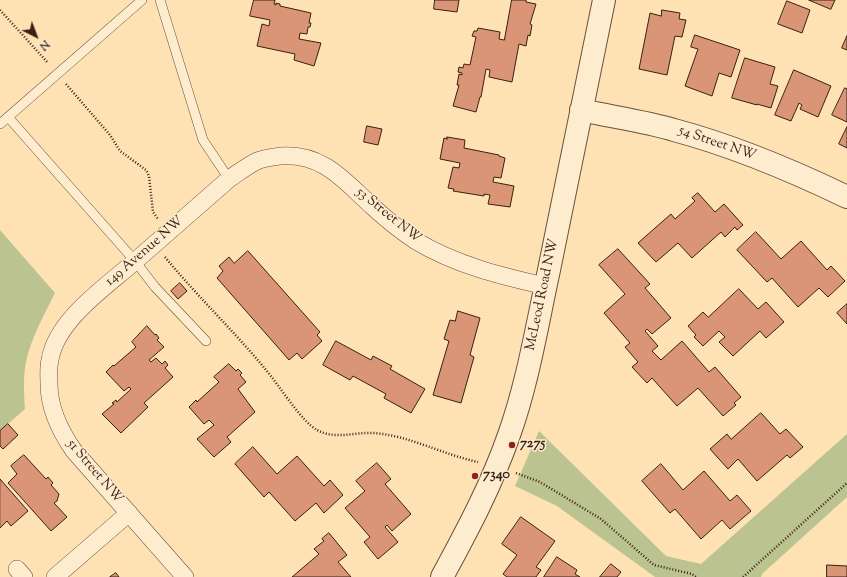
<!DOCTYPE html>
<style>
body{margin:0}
#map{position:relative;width:847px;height:577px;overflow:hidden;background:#fee2b4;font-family:"Sorts Mill Goudy",serif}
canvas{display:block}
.north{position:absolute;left:16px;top:16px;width:40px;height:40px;-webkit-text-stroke:3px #feecce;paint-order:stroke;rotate:138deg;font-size:11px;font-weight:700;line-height:16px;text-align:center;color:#391f16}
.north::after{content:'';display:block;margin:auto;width:14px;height:18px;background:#391f16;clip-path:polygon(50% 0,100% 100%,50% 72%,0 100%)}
</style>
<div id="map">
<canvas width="847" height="577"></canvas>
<div class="north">N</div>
</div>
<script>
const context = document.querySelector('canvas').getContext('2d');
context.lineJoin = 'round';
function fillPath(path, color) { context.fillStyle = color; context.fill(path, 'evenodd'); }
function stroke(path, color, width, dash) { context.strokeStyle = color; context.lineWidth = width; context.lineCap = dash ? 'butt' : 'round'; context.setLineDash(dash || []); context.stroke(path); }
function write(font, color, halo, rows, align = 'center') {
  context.font = font + ' "Sorts Mill Goudy",serif'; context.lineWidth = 3; context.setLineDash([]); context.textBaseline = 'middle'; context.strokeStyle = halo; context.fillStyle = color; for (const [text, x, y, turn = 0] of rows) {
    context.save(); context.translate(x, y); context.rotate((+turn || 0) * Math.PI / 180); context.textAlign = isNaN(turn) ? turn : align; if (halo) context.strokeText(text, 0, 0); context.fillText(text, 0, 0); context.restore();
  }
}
fillPath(new Path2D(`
 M0,230L55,293C44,315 31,338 26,362C23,378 24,393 25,409L0,431Z
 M539,431L666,556L701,564L847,434V497L762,574L761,577H655L557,506L515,486Z`), '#bbc490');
const building = new Path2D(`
 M254,0H275L274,4L276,5V3L280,4V6L311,13L309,23H311L310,27H308L307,34L300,33L299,39L321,43L314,66L294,60L295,54L257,46L262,24L269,26L270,20L250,16Z
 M435,0H459L457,12L434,9Z
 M512,0H526V2L536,4L530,24L532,25L530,36L528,35L526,46L519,44L512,82L489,77L490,70L486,69L481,97H480L476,112L453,106L459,85H457L459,74L462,75V73L458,72L459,67L463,68L464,64L470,65L476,37L472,36L474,31H477L478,28L500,32L499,39L504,40Z
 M809,0H835L831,9Z
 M787,1L810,10L802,33L778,24Z
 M662,10L680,13L679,19L686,20L682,37L675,36L667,75L639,69L650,13L661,16Z
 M695,35L740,50L731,77L719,73L712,96L685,86L698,49L691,47Z
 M847,36V50L842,48Z
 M745,58L775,67L770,84L778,86L771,108L757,104V105L732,98Z
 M794,70L831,86L818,117L800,109L802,105L799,103L791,121L775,115Z
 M845,88L847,89V122L832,115Z
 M367,126L382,129L378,145L364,142Z
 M847,127V148L839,144Z
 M447,137L465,140L464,148L499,155V156L505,158L501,178L494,177L493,182L514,186L510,207L488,204L490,195L484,194V196L453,191L454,189L448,188L453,167L459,168L460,163L440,159L444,138L447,139Z
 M698,193L715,212L724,204L743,225L737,230L735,227L725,237L721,232L692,258L678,243L656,262L638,243L671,214L675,219L695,201L692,198Z
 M756,232L781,259L801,241L827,270L831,266L845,281L828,297L819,288L798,307L772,278L767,282L737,250Z
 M618,249L650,284L645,288L671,318L652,334L647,329L645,331L658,346L652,351L661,360L682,341L709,372L715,367L741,397L734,403L736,405L723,416L698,388L677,406L652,378L647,383L632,367L638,362L625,347L630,343L604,313L625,294L599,265Z
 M248,251L320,332L317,335L322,341L302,359L297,353L289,360L217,278L223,271L219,266L229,257L234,263Z
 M180,283L187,291L178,299L171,291Z
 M739,289L758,309L766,302L784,322L766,338L760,331L733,356L719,342L725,337L719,331L703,346L694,337L696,335L688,326L703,312L708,317Z
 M847,304V324L837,313Z
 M458,311L480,318L470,355L474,357L461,403L433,395L449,341L444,339L450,320L455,321Z
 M147,326L155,335L156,334L159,338L157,340L164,347L149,360L151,362L156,358L162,364L165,361L168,365L165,368L173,377L144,403L148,407L121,433L102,414L114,404L112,403L116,400L117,402L131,389L129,387L124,391L106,372L113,365L114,366L136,347L132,342Z
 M336,341L371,360L373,356L392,366L390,369L425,389L411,413L384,398L386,394L353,376L350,380L323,365Z
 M229,364L236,371L238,369L242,373L240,375L246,382L238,389L255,412L227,437L231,442L214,457L197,439L214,425L209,420L204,424L189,407L196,400L197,402L219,382L214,377Z
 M761,413L780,434L786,429L803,447L790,458L787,455L757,481L738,459L728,469L710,449L727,434L731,439Z
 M8,424L18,435L3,449L0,446V431Z
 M253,447L277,474L297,456L324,486L330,480L343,495L324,513L316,503L295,521L269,492L264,497L235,464Z
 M24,455L46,479L48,477L53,483L51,485L59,494L57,501L54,503L67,517L51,531L8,483L17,474L11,466Z
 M377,463L391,479L385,484L411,514L392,531L387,525L385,527L398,542L378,559L364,542L370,537L345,508L365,491L356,481Z
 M661,464L683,490L704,471L730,501L737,495L751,511L730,529L722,520L701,539L675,509L670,513L642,481Z
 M0,479L28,511L11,526L7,521L0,528Z
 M521,517L555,541L536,567L541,570L536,577H507L503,574L517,555L502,544Z
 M329,533L347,555L338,562L351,577H292L319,554L314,549L324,541L322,539Z
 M557,557L577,570L575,574L580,577H544Z
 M611,564L621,572L617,577H600Z
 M827,565L847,566V577H827Z
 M116,573L119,577H110Z`);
fillPath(building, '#d99576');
stroke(building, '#391f16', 1);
const service = new Path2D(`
 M160,0L203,140L229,179
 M8,117L135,261L155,287L206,341
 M0,124L142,0`);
const minor = new Path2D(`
 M17,569L24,577
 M55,577L129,513
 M185,577L74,451C60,431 49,409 49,384C49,376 48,368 50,360C56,321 104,288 133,263C165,235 197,207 229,179C238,173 247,166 257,161C264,158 273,157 281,156C324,153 345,182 373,207C386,219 401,231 416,241C456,265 501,276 545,286`);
const tertiary = new Path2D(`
 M581,110C612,117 644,121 674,130C734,146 791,170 847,197
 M442,577C467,531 492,484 509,435C528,382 537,325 549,270C567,180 585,90 604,0`);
stroke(service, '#6a503e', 10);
stroke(minor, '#6a503e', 18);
stroke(tertiary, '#6a503e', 24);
stroke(new Path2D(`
 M0,10L48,63
 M66,84L110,135L120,151L146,170L149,176L153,212L158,219
 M165,257C197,296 234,331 266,370C279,385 301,421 317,430C336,440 353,432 373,433C408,435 444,455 478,462
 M516,473L540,482L601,519L654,565L692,574L696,577
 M743,577L847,483`), '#391f16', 2.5, [1, 2]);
stroke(service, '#feecce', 9);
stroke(minor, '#feecce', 17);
stroke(tertiary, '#feecce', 22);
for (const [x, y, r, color] of [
 [512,445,4,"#8f2418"],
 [475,476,4,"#8f2418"]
]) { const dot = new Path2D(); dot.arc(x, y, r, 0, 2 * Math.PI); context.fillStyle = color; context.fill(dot); stroke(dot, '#feecce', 1.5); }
write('14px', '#391f16', '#feecce', [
 ["54 Street NW",717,144,19],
 ["53 Street NW",388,216,39],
 ["149 Avenue NW",145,252,-41],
 ["McLeod Road NW",543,295,-78],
 ["51 Street NW",94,472,50]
]);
write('bold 14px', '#391f16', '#feecce', [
 ["7275",520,445],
 ["7340",483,476]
], 'left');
</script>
